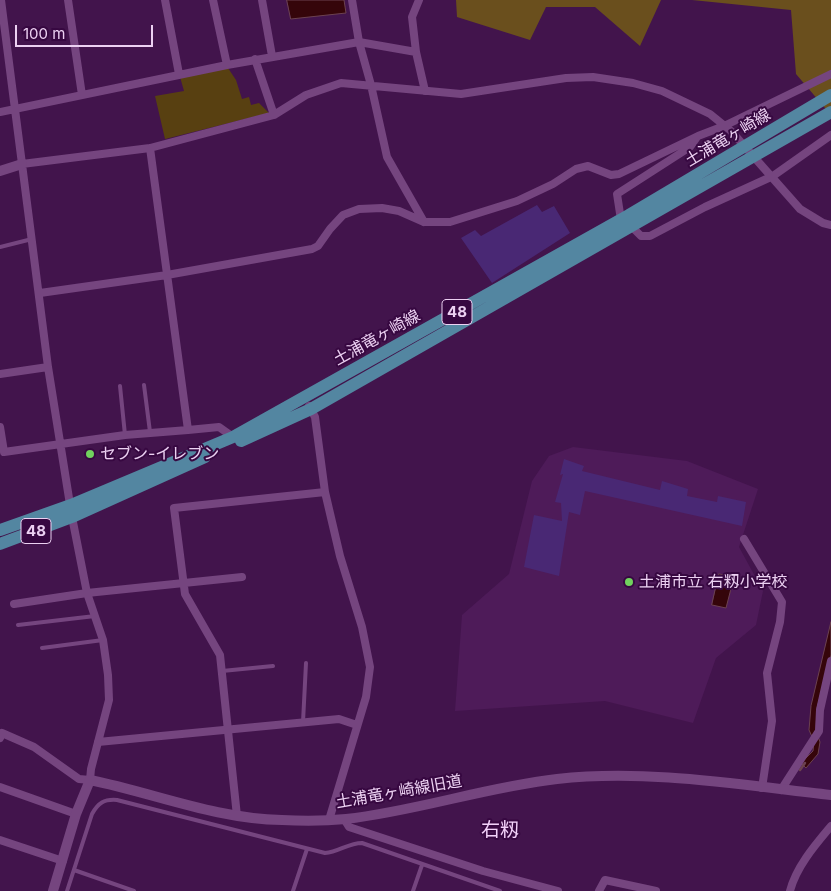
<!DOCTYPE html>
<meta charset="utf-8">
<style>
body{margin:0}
#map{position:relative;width:831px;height:891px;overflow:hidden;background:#42144c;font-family:Inter,sans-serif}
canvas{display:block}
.scale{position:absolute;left:15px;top:25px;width:138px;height:22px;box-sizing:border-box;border:2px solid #ecd1f2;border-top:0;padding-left:6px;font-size:15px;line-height:18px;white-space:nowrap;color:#ecd1f2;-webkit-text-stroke:4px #370841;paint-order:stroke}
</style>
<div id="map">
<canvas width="831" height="891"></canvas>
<div class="scale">100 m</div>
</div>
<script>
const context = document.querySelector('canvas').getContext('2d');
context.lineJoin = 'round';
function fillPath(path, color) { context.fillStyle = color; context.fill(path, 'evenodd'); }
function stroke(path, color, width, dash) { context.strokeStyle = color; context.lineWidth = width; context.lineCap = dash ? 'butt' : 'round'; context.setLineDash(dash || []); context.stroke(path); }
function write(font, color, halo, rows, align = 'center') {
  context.font = font + ' Inter,"Noto Sans JP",sans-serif'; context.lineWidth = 4; context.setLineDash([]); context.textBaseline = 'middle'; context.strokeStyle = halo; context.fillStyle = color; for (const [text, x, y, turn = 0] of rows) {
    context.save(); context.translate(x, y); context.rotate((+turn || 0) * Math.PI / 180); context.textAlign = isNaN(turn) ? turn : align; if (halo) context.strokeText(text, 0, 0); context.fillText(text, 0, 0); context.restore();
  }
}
fillPath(new Path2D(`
 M573,447L687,461L758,489L739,547L763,591L756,625L716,658L693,723L605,701L455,711L462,615L509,574L532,481L549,456Z`), '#4e1b59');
fillPath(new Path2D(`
 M228,68L236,80L242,99L249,97L251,105L259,103L269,113L165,139L155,96L184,91L180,77Z`), '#584011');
fillPath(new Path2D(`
 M456,0H661L640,46L595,7H546L530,40L457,17Z
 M692,0H831V115L796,74L791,10Z`), '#6a4f1d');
const water = new Path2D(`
 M287,0H344L346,13L291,19Z
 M719,574L734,577L726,608L712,605Z
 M831,622V655L817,708L816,731L820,742L818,754L806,768L801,763L813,751L814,741L809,730L811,706Z`);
fillPath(water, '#35050a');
stroke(water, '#6c4250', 1);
stroke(new Path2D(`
 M800,770L805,763`), '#6c4250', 2.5);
fillPath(new Path2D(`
 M537,205L542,212L554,206L570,233L492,283L461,238L475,230L481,236Z
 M564,459L584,466L582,471L660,490L662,481L688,489L687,496L717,502L718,496L746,502L742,526L585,491L580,515L569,512L559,576L524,567L534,515L562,521L561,503L555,502L563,474L560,475Z`), '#492874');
stroke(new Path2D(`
 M0,247L32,239
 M144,385L150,432
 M120,386L125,435
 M18,625L95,616
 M42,648L103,640
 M222,671L273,666
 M303,722L306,663
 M74,870L134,891
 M67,891L92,814C98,803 104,799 117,800L325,853C339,852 348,843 362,843L500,891
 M293,891L307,849
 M413,891L422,865`), '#75457f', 4);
stroke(new Path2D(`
 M68,0L82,95
 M165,0L179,74
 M213,0L227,65
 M262,0L272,56
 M352,0L359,42L371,85L387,157L424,222
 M419,0L412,17L416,52L425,91
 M255,59L274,115
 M0,112L227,65L359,42L416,52
 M22,164L150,148L274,115L306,95L341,83L461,94L566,78L593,77L633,83L662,91L710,114L731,131L800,209L823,223L831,225
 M621,220L617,194L690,147L697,137
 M631,226L641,236H650L705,207L773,176L831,135
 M40,293L167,275L312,249L318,246L330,229L343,215L359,209L382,208L399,211L424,222H450L517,201L553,184L576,169L588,166L611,175L619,174L698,136L724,126L831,74
 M0,374L48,367
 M309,406L315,417L325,492L340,556L362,627L370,667L366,697L329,820
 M0,427L4,452L125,435L188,430L150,148
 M188,430L219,427L233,437
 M744,539L782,602L780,622L767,673L772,721L762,788
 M14,604L87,593L242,577
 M0,738L2,733L34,747L79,779L90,780L91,769L109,700L108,675L103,640L87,593L72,517L48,367L1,0
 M98,742L339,719L357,725
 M0,787L76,814
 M781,790L819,731L820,710L831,661
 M237,816L220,655L185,594L174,508L325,492
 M344,819L349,827L483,871L558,891
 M0,840L63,861
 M599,891L605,880L656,891
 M790,891C796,867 815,845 831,826`), '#75457f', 8);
stroke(new Path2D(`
 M0,171L22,164
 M53,891L76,814L90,780C154,793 216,819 282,820C303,821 325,821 346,819C417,811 486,787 557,779C648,769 740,785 831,795`), '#75457f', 10);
stroke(new Path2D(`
 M241,441L311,409L831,112
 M0,530L71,505L233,437L629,215L831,95
 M0,544L72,517L205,457`), '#5386a1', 12);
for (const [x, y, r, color] of [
 [90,454,5,"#71d25e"],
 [629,582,5,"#71d25e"]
]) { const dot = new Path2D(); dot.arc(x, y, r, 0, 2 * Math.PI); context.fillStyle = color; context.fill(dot); stroke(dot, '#370841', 2); }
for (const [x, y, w] of [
 [457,312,30],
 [36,531,30]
]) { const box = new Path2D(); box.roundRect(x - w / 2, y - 12.5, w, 25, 4); context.fillStyle = '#370841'; context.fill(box); stroke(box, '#ecd1f2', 1); }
write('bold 15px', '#ecd1f2', null, [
 ["48",457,312],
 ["48",36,531]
]);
write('16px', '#ecd1f2', '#370841', [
 ["土浦竜ヶ崎線",728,138,-31],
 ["土浦竜ヶ崎線",377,338,-29],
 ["土浦竜ヶ崎線旧道",399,792,-10]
]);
write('16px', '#ecd1f2', '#370841', [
 ["セブン-イレブン",100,454],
 ["土浦市立 右籾小学校",639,582]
], 'left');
write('19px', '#f2d1f9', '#370841', [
 ["右籾",500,830]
]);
</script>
